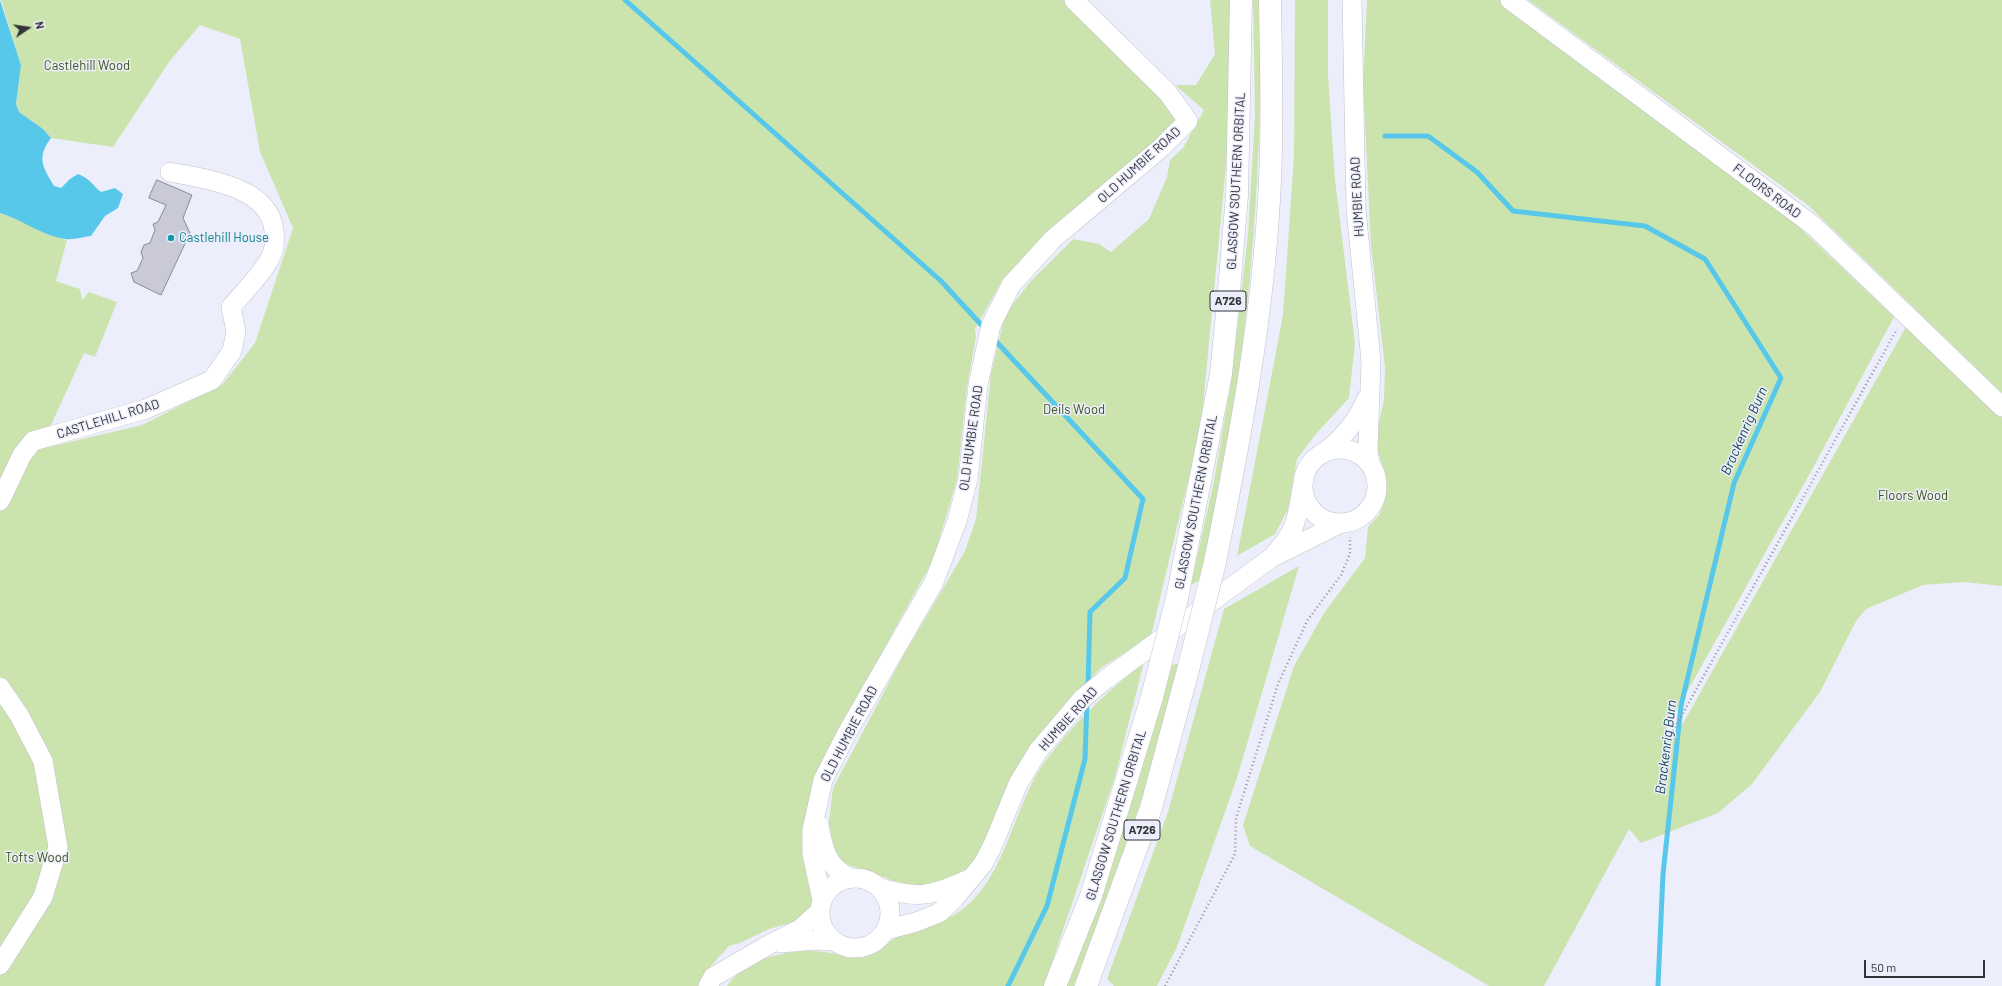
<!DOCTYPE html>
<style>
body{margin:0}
#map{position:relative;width:2002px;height:986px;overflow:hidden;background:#edeefb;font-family:Barlow,sans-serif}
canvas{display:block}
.north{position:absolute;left:8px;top:8px;width:40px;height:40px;-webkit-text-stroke:3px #edeefb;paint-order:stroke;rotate:77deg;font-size:11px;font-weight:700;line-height:16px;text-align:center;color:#333338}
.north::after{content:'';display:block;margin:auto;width:14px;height:18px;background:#333338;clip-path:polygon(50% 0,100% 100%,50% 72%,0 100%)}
.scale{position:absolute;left:1864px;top:960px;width:121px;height:18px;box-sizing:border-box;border:2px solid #333338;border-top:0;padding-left:5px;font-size:12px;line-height:14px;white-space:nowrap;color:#333338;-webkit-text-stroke:3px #edeefb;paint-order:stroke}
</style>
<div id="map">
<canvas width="2002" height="986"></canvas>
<div class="north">N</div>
<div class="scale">50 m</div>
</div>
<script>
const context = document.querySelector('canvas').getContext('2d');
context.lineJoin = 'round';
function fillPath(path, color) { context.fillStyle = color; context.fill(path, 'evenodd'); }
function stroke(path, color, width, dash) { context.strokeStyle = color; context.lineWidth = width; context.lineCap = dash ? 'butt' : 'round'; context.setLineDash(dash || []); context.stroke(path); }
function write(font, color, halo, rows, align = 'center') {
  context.font = font + ' Barlow,sans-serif'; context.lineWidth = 3; context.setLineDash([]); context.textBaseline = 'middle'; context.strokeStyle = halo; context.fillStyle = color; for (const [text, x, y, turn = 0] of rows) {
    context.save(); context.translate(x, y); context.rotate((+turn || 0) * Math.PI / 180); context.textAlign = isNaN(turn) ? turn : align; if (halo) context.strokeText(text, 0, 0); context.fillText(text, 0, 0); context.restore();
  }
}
fillPath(new Path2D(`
 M1,0H1069L1166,102L1175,119L1170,131L1054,227L1003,279L975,329L976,337L967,387L957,480L933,560L844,721L810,800L813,905L797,921L769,929L740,943L729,946L709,968L699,986H0V213C24,220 42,233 67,240L56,281L80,289L82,300L89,292L117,302L95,357L84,353L40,449L142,425L223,384L255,343L293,228L260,152L240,39L200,25L169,62L113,147L51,138L43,129L19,112L16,104L21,65Z
 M1210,0H1235L1227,155L1201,427L1151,636L1101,668L1075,694L971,866L946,882L927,887L903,886L884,877L836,861L828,829L833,788L902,658L965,551L976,519L991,374L1005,314L1031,281L1073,239L1099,244L1111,252L1149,219L1167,177L1170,160L1183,148L1204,110L1175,85H1196L1215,54Z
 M1253,0H1261C1262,112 1257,223 1244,334C1235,417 1217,499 1200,580L1191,585L1214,481L1231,382L1248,234L1255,116Z
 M1295,0H1328V74L1335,180L1355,343L1349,398L1316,434L1297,459L1288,509L1275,534L1237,556L1283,315L1294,156Z
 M1367,0H1500L1783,212L1894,317L1814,466L1665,731L1672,739L1677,734L1907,325L2002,416V586L1964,582L1923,585L1866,609L1856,621L1820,692L1752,784L1718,813L1641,843L1629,829L1544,986H1489L1250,846L1243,825L1294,666L1324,613L1365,558L1368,527L1380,514L1386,494L1384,470L1377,449L1376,435L1384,400L1385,367L1371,246L1363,81Z
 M1528,0H2002V393L1809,206Z
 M1299,566L1237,778L1177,947L1157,986H1114L1107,979L1168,812L1224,609Z
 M1144,662L1115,777L1044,986H727C744,960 784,950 813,951C830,951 848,959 865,956C878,953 884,945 895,938C900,935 907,934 912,932C928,927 943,922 957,913C1006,882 1012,808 1044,763C1072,724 1107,692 1144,662Z
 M1180,663L1145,790L1118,869L1074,986H1066L1095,911L1135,792L1172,665Z`), '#cbe4ad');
fillPath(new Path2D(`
 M0,0L21,65L16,104L19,112L43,129L51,138C36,158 43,167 54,186L61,188L70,179L78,174C92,180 91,184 101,192L115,188L123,194L118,208L105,216L91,236C83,237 73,240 66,239C42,236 23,220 0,213Z`), '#57c8ea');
stroke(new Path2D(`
 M625,0L941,281L986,330
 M1385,136H1428L1477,172L1513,211L1645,226L1705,259L1781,378L1734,483L1681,706L1663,874L1658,986
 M992,337L1143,499L1125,578L1090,612L1088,687
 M1008,986L1047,906L1085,759L1087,701`), '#57c8ea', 5);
const building = new Path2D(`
 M157,180L192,195L183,218L190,233L161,295L134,282L131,273L137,271L143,258L141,252L144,245L150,243L155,230L153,224L158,222L166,205L149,198Z`);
fillPath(building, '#c9cad6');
stroke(building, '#898a95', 1);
const minor = new Path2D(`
 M1352,0L1356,209L1371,361L1368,450L1370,463
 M1510,0L1814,226L2002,407
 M1303 486a37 37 0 1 1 74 0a37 37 0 1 1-74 0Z
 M1326,451C1345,436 1358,420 1367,398
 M0,501L22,455L33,441L146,409L212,380L232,351L236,332L231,307C242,294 261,275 269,260C275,250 275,241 274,231C270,186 205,179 170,172
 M1276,552C1297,530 1297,517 1302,488
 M0,687L19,715L43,761L58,847L43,897L0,965
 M819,825C824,850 826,866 850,878
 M820 913a35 35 0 1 1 70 0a35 35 0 1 1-70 0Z
 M880,888C918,899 932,896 967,880
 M822,900L812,854V830L823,780L847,733L934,582L957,521L968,479L978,385L991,325L1011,285L1053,239L1162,147L1188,121L1168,93L1074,0
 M886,930L916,922L939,913L954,899L983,864L992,847L1018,784L1038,751L1083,698L1105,680L1271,558L1341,523
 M781,943L816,940L834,941
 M708,986L713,977L770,944L800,929L820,911`);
const highway = new Path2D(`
 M1215,562C1239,443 1262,322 1269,200C1273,134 1271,66 1270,0
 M1177,598L1221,374L1227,314L1237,195L1241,0
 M1055,986L1091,896L1152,697
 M1086,986L1151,808L1188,670`);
stroke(minor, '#c0c1cd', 20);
stroke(highway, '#c0c1cd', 23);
stroke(new Path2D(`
 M1673,731L1897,329
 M1165,986L1235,854L1236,818L1278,684L1307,621L1341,575L1350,554V537`), '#94949d', 2.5, [1, 3]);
stroke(minor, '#fff', 19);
stroke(highway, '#fff', 22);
const highwayBridge = new Path2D(`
 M1188,670L1215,562
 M1152,697L1177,598`);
stroke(highwayBridge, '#c0c1cd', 23, []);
stroke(highwayBridge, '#fff', 22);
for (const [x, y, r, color] of [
 [171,238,4,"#0f9aa8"]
]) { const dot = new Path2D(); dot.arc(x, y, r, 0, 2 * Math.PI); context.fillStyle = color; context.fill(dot); stroke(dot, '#edeefb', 1.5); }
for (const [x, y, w] of [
 [1228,301,36],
 [1142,830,36]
]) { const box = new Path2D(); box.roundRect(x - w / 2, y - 10, w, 20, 3); context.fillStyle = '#edeefb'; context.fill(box); stroke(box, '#333338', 1); }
write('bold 12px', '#333338', null, [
 ["A726",1228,301],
 ["A726",1142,830]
]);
write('13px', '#3d541c', '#edeefb', [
 ["Castlehill Wood",87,66],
 ["Deils Wood",1074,410],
 ["Floors Wood",1913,496],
 ["Tofts Wood",37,858]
]);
write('13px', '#333338', '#edeefb', [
 ["OLD HUMBIE ROAD",1139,165,-42],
 ["GLASGOW SOUTHERN ORBITAL",1236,181,-87],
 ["FLOORS ROAD",1767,191,37],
 ["HUMBIE ROAD",1357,197,-93],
 ["CASTLEHILL ROAD",108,419,-17],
 ["OLD HUMBIE ROAD",971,438,-82],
 ["GLASGOW SOUTHERN ORBITAL",1196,502,-79],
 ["HUMBIE ROAD",1068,719,-48],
 ["OLD HUMBIE ROAD",849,734,-62],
 ["GLASGOW SOUTHERN ORBITAL",1116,815,-73]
]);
write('13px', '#0d838f', '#edeefb', [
 ["Castlehill House",179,238]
], 'left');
write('italic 14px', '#144654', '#edeefb', [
 ["Brackenrig Burn",1744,431,-66],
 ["Brackenrig Burn",1666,747,-83]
]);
</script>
